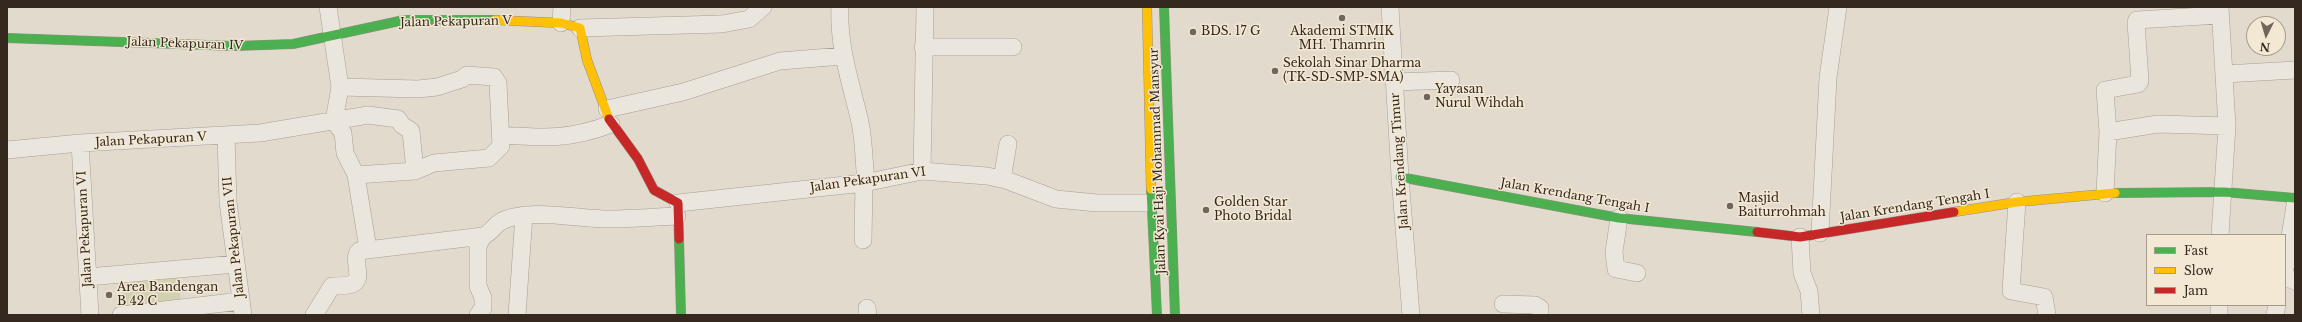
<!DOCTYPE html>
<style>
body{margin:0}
#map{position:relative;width:2302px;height:322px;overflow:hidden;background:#e2dacc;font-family:"Libre Baskerville",serif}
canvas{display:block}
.frame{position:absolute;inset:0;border:8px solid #34281f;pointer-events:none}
.legend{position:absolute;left:2146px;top:234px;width:140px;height:72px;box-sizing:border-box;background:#f2e8d3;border:1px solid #a69b8b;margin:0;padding:5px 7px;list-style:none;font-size:12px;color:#34281f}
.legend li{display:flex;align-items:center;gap:8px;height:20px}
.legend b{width:20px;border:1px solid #a69b8b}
.north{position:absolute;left:2246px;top:16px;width:40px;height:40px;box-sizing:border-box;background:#f2e8d3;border:1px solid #a69b8b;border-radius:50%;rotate:185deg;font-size:11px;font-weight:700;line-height:16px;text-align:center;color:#34281f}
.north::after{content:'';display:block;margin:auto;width:14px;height:18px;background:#71665c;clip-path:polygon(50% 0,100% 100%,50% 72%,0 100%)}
</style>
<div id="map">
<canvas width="2302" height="322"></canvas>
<div class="frame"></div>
<ul class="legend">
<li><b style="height:5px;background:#4caf50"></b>Fast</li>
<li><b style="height:5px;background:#ffc107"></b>Slow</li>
<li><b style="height:5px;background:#c62828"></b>Jam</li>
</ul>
<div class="north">N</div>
</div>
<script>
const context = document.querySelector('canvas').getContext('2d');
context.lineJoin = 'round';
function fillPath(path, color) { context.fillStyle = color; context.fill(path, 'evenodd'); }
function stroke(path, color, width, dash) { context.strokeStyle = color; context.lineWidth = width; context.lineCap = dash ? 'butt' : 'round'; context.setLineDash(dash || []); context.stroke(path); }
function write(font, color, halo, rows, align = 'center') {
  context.font = font + ' "Libre Baskerville",serif'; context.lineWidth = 3; context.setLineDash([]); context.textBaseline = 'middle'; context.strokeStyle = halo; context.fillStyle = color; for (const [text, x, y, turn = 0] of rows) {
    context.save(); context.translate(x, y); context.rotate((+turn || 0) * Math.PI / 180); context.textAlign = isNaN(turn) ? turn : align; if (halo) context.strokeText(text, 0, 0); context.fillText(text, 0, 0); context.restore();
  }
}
fillPath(new Path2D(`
 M178,272L181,303L122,308L120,278Z`), '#d1d0b0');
const street = new Path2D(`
 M328,7L340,87L334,121
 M840,7C838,47 851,83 860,122C864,141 864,163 866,183
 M1390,7L1400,177L1411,315
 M2220,7L2227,126L2220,235
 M561,23L562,7
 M580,28L722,24L749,19L763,7
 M923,47H1013
 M2225,74L2295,70
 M1394,82L1451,80
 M340,87L418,89L437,87L462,79L467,75L494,77L498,83L501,146L489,158L434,163L415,171L356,175
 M607,109L683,92L780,61L843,56
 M334,121L343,133L345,153L356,175L368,249
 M2108,132L2105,90L2138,84L2140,81L2136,22L2137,20L2220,15
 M500,135C544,138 569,140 611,124
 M226,136L228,202L243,315
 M80,143L90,315
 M7,150L80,143L260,133L368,115L398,119L402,125L411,131L415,171
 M922,171L925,7
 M1002,179L1008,144
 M2105,193L2108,132L2158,124L2227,126
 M2017,202L2011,291L2044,297L2047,315
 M678,203L864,183L922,171L987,176L1006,180L1056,199L1097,203H1151
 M1619,218L1614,252L1616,269L1637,273
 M1820,233L1828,78L1838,7
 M1800,237L1802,273L1809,291L1811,315
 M863,240L864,183
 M2285,269L2295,205
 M88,277L236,264
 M2285,277L2295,281
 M1503,304L1535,305L1540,308V315
 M2219,305V315
 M867,308L868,315
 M121,315L241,301
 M314,315L332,286C338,286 347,286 352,284C365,279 351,259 359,251L483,236C493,232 495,223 504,220C530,208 580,219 609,219C631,219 654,217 677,216
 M478,315L483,308V298L478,286V246L483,236
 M517,315L524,215
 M2275,315L2277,305`);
const fast = new Path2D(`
 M1164,7L1175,315
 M7,38L235,46L293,44L404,20H495
 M1400,177L1619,218L1757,232
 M1151,189L1157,315
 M2115,193L2224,192L2295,198
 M679,239L681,315`);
const slow = new Path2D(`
 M1147,7L1151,189
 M495,20L561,23L580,28L587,60L609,119
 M1954,212L2017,202L2115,193`);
const jam = new Path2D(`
 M609,119L638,159L654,190L678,203L679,239
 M1757,232L1800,237L1954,212`);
stroke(street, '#a79f96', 18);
stroke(fast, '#978f85', 10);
stroke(slow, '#978f85', 10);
stroke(jam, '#978f85', 10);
stroke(street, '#eae6de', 17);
stroke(fast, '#4caf50', 9);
stroke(slow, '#ffc107', 9);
stroke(jam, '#c62828', 9);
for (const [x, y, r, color] of [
 [1342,18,4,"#71665c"],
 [1193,32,4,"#71665c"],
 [1275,71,4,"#71665c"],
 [1427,97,4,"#71665c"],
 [1730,206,4,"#71665c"],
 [1206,210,4,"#71665c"],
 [109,295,4,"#71665c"]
]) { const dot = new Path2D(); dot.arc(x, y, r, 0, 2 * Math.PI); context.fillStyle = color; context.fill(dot); stroke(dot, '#f2e8d3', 1.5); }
write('12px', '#34281f', '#f2e8d3', [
 ["Jalan Pekapuran V",456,22,-1],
 ["Jalan Pekapuran IV",185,44,2],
 ["Jalan Pekapuran V",151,140,-3],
 ["Jalan Kyai Haji Mohammad Mansyur",1158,161,-92],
 ["Jalan Krendang Timur",1400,161,-94],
 ["Jalan Pekapuran VI",868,180,-8],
 ["Jalan Krendang Tengah I",1575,196,10],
 ["Jalan Krendang Tengah I",1915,206,-9],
 ["Jalan Pekapuran VI",85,229,-93],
 ["Jalan Pekapuran VII",234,237,-96]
]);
write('12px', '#34281f', '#f2e8d3', [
 ["BDS. 17 G",1201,32],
 ["Akademi STMIK",1342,32,"center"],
 ["MH. Thamrin",1342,46,"center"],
 ["Sekolah Sinar Dharma",1283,64],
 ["(TK-SD-SMP-SMA)",1283,78],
 ["Yayasan",1435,90],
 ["Nurul Wihdah",1435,104],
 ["Masjid",1738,199],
 ["Baiturrohmah",1738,213],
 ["Golden Star",1214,203],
 ["Photo Bridal",1214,217],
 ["Area Bandengan",117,288],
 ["B 42 C",117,302]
], 'left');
</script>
